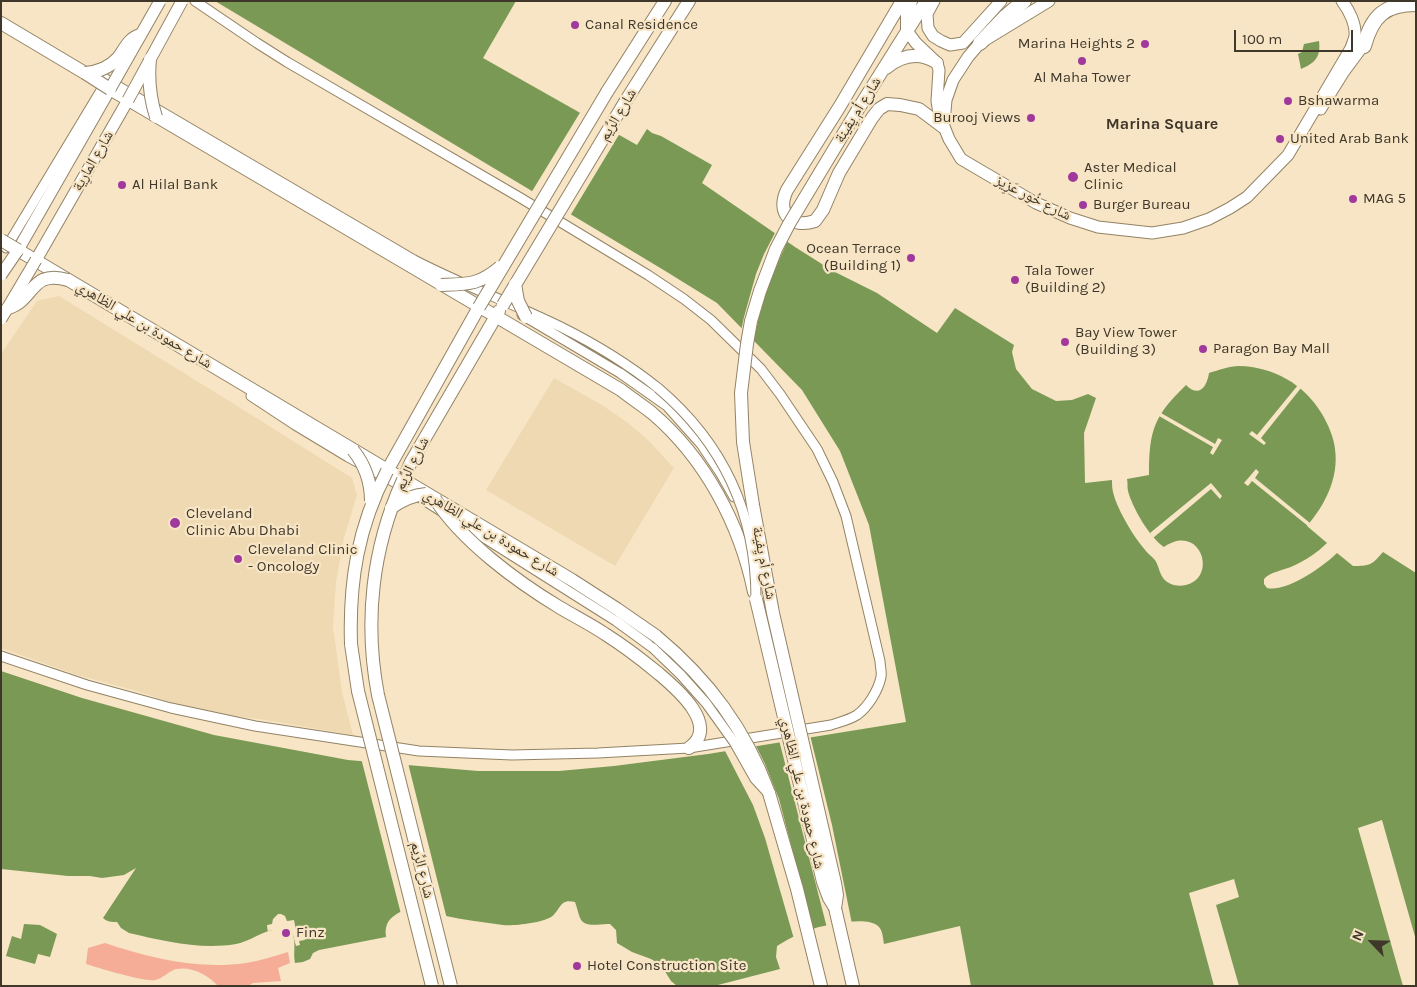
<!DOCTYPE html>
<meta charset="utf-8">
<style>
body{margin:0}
#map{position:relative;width:1417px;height:987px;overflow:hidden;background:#f7e5c5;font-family:Karla,sans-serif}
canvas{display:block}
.frame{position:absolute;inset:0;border:2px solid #3e372a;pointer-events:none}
.north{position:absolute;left:1347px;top:917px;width:50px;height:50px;-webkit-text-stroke:4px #f7e5c5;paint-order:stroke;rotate:294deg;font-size:14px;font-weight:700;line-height:20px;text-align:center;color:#3e372a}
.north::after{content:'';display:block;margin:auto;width:18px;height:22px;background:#3e372a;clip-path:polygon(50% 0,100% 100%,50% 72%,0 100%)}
.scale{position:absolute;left:1234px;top:30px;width:119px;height:22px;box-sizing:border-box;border:2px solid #3e372a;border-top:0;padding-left:6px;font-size:15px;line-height:18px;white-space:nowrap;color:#3e372a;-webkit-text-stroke:4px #f7e5c5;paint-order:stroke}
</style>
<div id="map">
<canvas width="1417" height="987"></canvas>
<div class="frame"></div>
<div class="north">N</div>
<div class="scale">100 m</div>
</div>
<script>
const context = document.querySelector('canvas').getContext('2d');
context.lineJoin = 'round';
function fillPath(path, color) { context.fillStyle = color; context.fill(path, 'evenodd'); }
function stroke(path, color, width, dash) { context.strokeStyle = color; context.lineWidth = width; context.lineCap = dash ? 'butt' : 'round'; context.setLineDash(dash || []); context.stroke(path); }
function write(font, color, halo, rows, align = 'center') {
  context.font = font + ' Karla,"Noto Naskh Arabic",sans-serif'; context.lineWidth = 4.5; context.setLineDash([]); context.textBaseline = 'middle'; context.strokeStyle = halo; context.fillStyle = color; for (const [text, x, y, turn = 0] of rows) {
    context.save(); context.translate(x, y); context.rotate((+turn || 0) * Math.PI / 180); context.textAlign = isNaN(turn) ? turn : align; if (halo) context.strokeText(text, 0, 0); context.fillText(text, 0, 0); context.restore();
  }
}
fillPath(new Path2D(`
 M59,296L226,399L352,478L357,495L344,538L336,582L333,627L342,692L353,735L259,719L200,712L140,692L74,674L1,648V354L37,301Z
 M554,378L602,405L628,423L648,440L674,468L615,566L486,490Z`), '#eed9b2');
fillPath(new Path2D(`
 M105,943C150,958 198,970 246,963C260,961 274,956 288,952L290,963L278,968L281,981L253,983L248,986H218C208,975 192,966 176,969C169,971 162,979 155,980C144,982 99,968 86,964L88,948Z`), '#f5ad97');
fillPath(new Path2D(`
 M215,1H516L483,58L637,145L647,129L652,133L661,136L712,165L702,183L795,247L833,271L877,293L937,333L955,308L1014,345L1012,352L1016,369L1032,389L1056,401L1072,400L1088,394L1096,398L1084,433L1085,483L1112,480C1112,484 1112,488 1113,492C1117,510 1138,545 1152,557C1161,564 1157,578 1171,584C1175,586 1181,586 1186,585C1218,578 1201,522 1164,547C1150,538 1132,507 1128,491C1127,487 1128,483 1127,479L1149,475C1149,430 1154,416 1186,385C1199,398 1207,387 1209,373C1219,370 1229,366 1239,366C1274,367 1304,384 1322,414C1328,424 1334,438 1335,449C1339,478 1325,505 1307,526L1327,543C1317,553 1306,560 1293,566C1284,570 1270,572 1264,579V584L1267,588C1286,593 1324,566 1337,553L1353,566C1370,566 1372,565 1383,552L1416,573V940L1382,820L1358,828L1403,986H1239L1216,905L1239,897L1234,879L1189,893L1214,986H971L960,926L884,944C883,939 883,930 878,926C868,917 836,923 824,926C808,929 791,937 777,946L776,957L780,969L714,986H677L671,981L661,965L651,959L632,952L617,943L616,930L610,924C600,923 585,929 580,918C578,913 577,907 575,902C559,898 561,910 551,917C541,923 514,926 503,925C484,922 464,920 446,916C436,913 419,905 409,907C406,908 404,910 402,911C390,917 384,923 386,937L319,950L313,953L310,959L303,962L295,963C293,953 296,945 293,935C276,919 254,941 236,944C200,950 164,941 129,933L121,928L117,922C112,922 107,922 103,918L136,868L124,875L102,878L90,876H68L1,869V671L82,698L214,735L348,760L478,771H559L614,766L708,754L906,722L869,525L840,451L802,390L717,303L662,269Z
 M1319,41C1321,57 1315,63 1301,69L1298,54L1302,52L1304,44Z
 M24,924L40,925L57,934L50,957L38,954L35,964L6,956L12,936L21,939Z`), '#7a9954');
fillPath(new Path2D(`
 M581,111L620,133L570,216L531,193Z
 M776,231L788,240L771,278L761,308L753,344L741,331L744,317L756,274L764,254Z
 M1298,385L1301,388L1261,438L1266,443L1264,445L1249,434L1252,431L1257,435Z
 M1161,413L1215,444L1218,438L1222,440L1213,455L1210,453L1213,447L1159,416Z
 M1256,469L1259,472L1255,478L1310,523L1308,526L1252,481L1248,486L1244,483Z
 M1211,483L1222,496L1220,499L1211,489L1153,538L1150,533Z
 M810,735L832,825L852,924L827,928L779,740Z
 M755,744L765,764L779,799L814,932L794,939L765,838L753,805L724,749Z
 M361,758L408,763L447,919L425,912L410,910L401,914Z
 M278,914H281L285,916L287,921L294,920L296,930L302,929L305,940L299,941L300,945L296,946L293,935L287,931L275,930L268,931V934L267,925L272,924L273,919Z`), '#f7e5c5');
const minor = new Path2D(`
 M92,71L414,260C462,285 512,303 561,327C595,344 628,364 658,388
 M1321,110L1344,73L1364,46
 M6,248L106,82
 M522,315L620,373L667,406L701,444L721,474L734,497
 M251,396L295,425L348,457L405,488L441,511
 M456,520L616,621L653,648
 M1,656L87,685L171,708L255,726L419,751L512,755L598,753L689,748L831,725C840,722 849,720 857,715C868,707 878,691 881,677C882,672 880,666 880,661L846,516L833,482L817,449L780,394L761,369L711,320L684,299L648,275L519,197L287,62L257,43L195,1`);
const tertiary = new Path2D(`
 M934,1L927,14L928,28L933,36L941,41L950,45L963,43L1001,1
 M907,31L916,43L937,63L939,70L937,101L939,114L949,139L961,159L1036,203L1070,218L1098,227L1152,233L1183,228L1209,219L1230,208L1247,197L1288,155L1351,48C1352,45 1354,40 1355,36C1356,24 1349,10 1342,1
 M944,123L946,100L953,80L968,57L980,43L1049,1
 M18,250L110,89
 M36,260L128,100`);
const secondary = new Path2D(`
 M902,1L840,106L787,190C776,213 791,229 815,221L823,210L839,173L872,118L879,109L887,104L900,105L919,109L943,127
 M1,23L85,73
 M907,31V15L911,1
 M886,68C902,55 919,51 937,63
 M110,89L621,390C631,398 642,405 652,413C705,458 740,524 754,592
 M607,92L665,1
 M625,102L689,1
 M857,111L926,1
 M18,250L572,580L617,609L656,636
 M387,471L479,307
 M403,480L411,462L499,311
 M351,644L358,691
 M658,673C676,688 721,726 689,748
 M769,793L797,889L821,986
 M835,908L853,986`);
const primary = new Path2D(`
 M980,43L1005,17L1024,1
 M1364,46C1372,16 1385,4 1416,4`);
stroke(minor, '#938365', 11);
stroke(tertiary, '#938365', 13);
stroke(secondary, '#938365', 14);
stroke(primary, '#938365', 16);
stroke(minor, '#fff', 9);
stroke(tertiary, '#fff', 11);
stroke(secondary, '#fff', 12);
stroke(primary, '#fff', 14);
const minorBridge = new Path2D(`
 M658,388C723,443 756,514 756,599
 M653,648L681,675L706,703L734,742L755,779L767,792`);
const tertiaryBridge = new Path2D(`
 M110,89L160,1
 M128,100L182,1
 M1,275L18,250
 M1,319L36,260`);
const secondaryBridge = new Path2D(`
 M150,59C148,79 150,98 156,117
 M85,73C98,72 109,68 118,58C125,49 128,39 140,35
 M85,73L110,89
 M1,240L18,250
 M515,284L518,301L526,317
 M441,285C468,284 479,285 500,267
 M503,305L625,102
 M479,307L607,92
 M8,308C35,300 30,269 68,280
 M353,450C365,465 371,482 371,501
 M403,480C372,548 364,622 378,695L451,986
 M435,499C462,541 516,581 559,607C574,616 590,624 605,634C624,646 641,659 658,673
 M391,508C402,500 413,495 426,494
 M756,599L823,882L829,898L835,908
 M656,636C709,680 745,729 769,793
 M351,644C349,581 358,527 387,471
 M358,691L432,986
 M835,908L837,895L835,883L773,613L753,505L743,442L741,393L747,344L751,321L760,291L776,249L789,224L857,111`);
stroke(minorBridge, '#938365', 11, []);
stroke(tertiaryBridge, '#938365', 13, []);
stroke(secondaryBridge, '#938365', 14, []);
stroke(minorBridge, '#fff', 9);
stroke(tertiaryBridge, '#fff', 11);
stroke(secondaryBridge, '#fff', 12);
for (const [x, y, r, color] of [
 [575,25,5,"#a1399c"],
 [1145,44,5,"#a1399c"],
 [1082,61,5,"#a1399c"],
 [1288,101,5,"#a1399c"],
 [1031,118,5,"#a1399c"],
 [1280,139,5,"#a1399c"],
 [1073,177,6,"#a1399c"],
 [122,185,5,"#a1399c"],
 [1353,199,5,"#a1399c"],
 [1083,205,5,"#a1399c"],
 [911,258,5,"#a1399c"],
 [1015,280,5,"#a1399c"],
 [1065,342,5,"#a1399c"],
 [1203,349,5,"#a1399c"],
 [175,523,6,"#a1399c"],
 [238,559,5,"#a1399c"],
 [286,933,5,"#a1399c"],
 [577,966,5,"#a1399c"]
]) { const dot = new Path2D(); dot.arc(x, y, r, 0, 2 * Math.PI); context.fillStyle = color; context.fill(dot); stroke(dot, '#f7e5c5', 2); }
write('15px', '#3e372a', '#f7e5c5', [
 ["Canal Residence",585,25],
 ["Marina Heights 2",1135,44,"right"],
 ["Al Maha Tower",1082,78,"center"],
 ["Bshawarma",1298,101],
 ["Burooj Views",1021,118,"right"],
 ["United Arab Bank",1290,139],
 ["Aster Medical",1084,168],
 ["Clinic",1084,185],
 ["Al Hilal Bank",132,185],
 ["MAG 5",1363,199],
 ["Burger Bureau",1093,205],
 ["Ocean Terrace",901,249,"right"],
 ["(Building 1)",901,266,"right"],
 ["Tala Tower",1025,271],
 ["(Building 2)",1025,288],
 ["Bay View Tower",1075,333],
 ["(Building 3)",1075,350],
 ["Paragon Bay Mall",1213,349],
 ["Cleveland",186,514],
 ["Clinic Abu Dhabi",186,531],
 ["Cleveland Clinic",248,550],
 ["- Oncology",248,567],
 ["Finz",296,933],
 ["Hotel Construction Site",587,966]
], 'left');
write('15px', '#3e372a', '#f7e5c5', [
 ["شارع أم يِفينة",858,110,-58],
 ["شارع الرِّيم",618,115,-59],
 ["شارع المارِية",93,161,-60],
 ["شارع خُور عَزِيز",1033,198,27],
 ["شارع حمودة بن علي الظاهري",144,325,31],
 ["شارع الرِّيم",412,464,-63],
 ["شارع حمودة بن علي الظاهري",491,533,31],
 ["شارع أم يِفينة",764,563,79],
 ["شارع حمودة بن علي الظاهري",802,793,77],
 ["شارع الرِّيم",422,870,76]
]);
write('bold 16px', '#3e372a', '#f7e5c5', [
 ["Marina Square",1162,124]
]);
</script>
